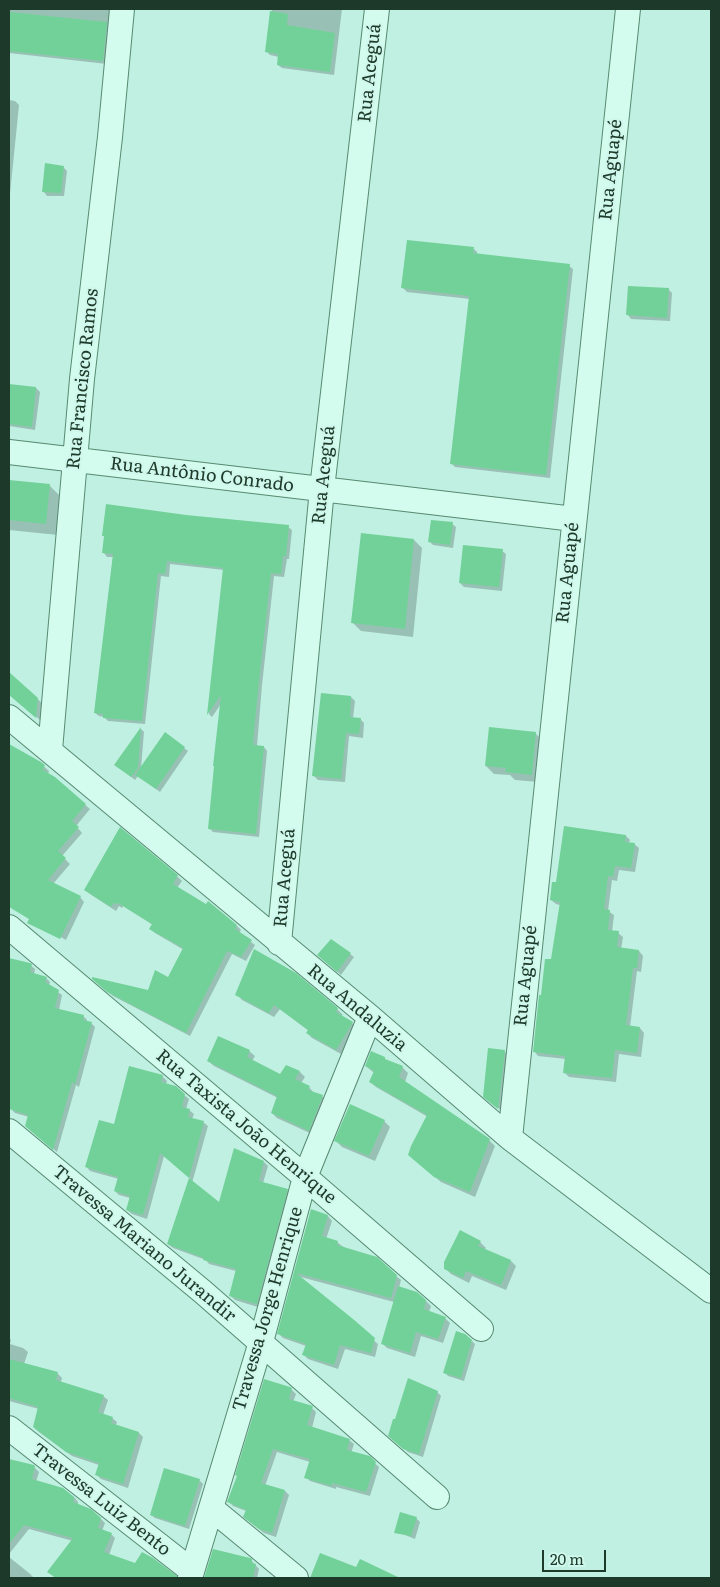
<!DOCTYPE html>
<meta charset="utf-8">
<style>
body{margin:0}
#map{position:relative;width:720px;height:1587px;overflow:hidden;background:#bff0e1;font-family:Literata,serif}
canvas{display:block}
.frame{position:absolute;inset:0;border:10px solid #1c3929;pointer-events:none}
.scale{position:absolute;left:542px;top:1550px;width:64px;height:22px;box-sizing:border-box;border:2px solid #1c3929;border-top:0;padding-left:6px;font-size:15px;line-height:18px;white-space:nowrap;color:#1c3929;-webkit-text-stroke:4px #cff7eb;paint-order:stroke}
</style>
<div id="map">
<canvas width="720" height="1587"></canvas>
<div class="frame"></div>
<div class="scale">20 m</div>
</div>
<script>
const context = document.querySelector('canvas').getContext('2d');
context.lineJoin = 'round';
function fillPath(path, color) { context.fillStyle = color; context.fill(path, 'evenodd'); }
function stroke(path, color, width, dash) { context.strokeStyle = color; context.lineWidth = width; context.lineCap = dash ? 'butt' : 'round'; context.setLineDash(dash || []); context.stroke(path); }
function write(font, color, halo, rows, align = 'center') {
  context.font = font + ' Literata,serif'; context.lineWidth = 4; context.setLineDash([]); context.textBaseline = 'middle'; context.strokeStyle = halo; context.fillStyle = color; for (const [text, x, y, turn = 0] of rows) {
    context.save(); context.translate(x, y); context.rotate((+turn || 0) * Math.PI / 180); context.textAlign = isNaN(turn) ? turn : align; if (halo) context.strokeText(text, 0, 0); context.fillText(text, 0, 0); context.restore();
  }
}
fillPath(new Path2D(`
 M9,9H113L107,64L9,53Z
 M272,9H342L334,75L282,68L278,65L279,57L270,55L267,52Z
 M9,100L15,101L19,105L9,204Z
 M63,167L67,171L64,196H47L44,192Z
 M474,249L477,252V255L569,266L573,269L550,478L455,467L451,463L470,299L407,292L403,288Z
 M669,290L672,293L670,321L631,319L628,315Z
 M9,385L36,388L40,392L35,430L9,426Z
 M9,482L50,486L62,498L58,535L9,530Z
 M186,516L288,527L292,530L289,559H287L284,577L274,576L262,685L257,746L264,747L267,751L259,837L213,832L209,828L221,704L212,717L209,714L224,570L170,564L169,577L161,576L145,724L108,721L104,717L99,716L95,713L113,557H107L104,553Z
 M452,524L456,527L453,548L433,545L429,541Z
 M414,540L422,548L413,637L361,631L353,623Z
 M502,551L506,554L502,591L464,587L460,583Z
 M9,674L42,703L40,720L9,694Z
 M351,697L355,701L353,718L360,719L364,723L363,738L349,736L345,782L318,780L314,776Z
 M141,729L144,732L141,768L184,748L188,751L160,792L138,776L135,780L116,765Z
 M535,733L543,741L539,782L515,780L510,775L494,774L486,766Z
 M9,745L40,763L49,771L48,774L54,778L90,809L76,826L82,833L62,856L70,864L53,884L80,897L84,902L66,940L38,925L39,906L9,891Z
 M626,836L630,840L629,843L634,844L639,848L635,872L619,870L617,881L612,880L608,911L614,915L612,932L618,933L623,937L621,949L639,951L643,956L641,972L637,971L630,1027L640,1028L644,1033L641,1057L619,1054L616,1082L569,1077L564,1072L566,1059L538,1056L534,1051L542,997L552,961L560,905L556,904L551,900L557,883Z
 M177,876L182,881L177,888L237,926L241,930L239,933L255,945L246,961L232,954L190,1036L113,996L98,983L149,992L169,979L184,950L155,933L150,929L153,925L123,906L122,908L119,906L116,911L90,894L85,890Z
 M350,954L354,957L341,975L323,959Z
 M9,959L29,964L35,969L34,975L46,978L50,982L49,986L62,995L59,1010L83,1016L87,1020V1022L91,1023L95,1027L79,1087L76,1085L57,1152L30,1130L29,1117L15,1113L12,1110L13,1104L9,1103Z
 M295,974L337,1009L343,1015L341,1016L352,1023L357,1028L341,1054L312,1038L307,1033L309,1031L280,1009L274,1017L242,1000L237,994Z
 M249,1051L255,1056L252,1061L281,1075L286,1066L300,1072L305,1077L301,1083L309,1087L314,1093L323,1097L328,1102L314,1135L277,1118L272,1113L278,1098L214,1066L208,1061Z
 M504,1051L508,1055L502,1111L488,1100Z
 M384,1058L388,1062L402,1067L408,1073L405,1082L489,1140L495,1146L475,1197L441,1182L416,1161L428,1117L376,1087L370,1082L374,1073L366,1066Z
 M162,1076L167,1081L166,1084L184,1095L189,1099L186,1109L189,1110L194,1114L192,1119L203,1122L208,1126L192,1183L220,1204L264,1162L268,1166L263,1183L287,1190L291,1195L261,1308L235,1300L230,1295L236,1271L209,1264L206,1260L173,1248L168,1244L190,1178L164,1156L147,1219L132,1214L127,1210L130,1198L119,1195L115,1191L119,1179L90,1171L86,1166L115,1126Z
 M384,1121L390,1127L375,1161L342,1147L336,1141Z
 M311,1211L328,1216L332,1221L326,1239L337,1242L342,1246L396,1276L401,1280L399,1288L426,1301L431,1306L429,1312L445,1318L450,1323L443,1343L421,1336L415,1357L387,1348L382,1343L394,1302L297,1276L378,1344L375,1357L345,1349L338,1369L308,1359L304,1355L306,1346L283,1338L279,1334Z
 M480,1242L486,1248L484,1250L511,1261L516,1266L506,1290L472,1276L469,1283L451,1274L445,1268Z
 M9,1337L11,1340L10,1344L23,1348L28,1352L24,1364L58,1374L62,1378L61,1382L103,1396L108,1400L103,1415L112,1418L117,1422L116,1425L139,1433L143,1437L128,1488L101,1479L96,1474L99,1465L72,1456L39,1432L34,1427L39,1409L9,1401Z
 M472,1341L475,1344L464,1381L448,1376L444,1372Z
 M290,1388L296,1394L293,1402L312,1408L316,1412L312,1428L349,1440L354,1444L351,1453L369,1458L379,1467L370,1496L336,1487V1489L310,1481L306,1477L310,1462L277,1452L265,1486L285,1491L289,1495L276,1537L264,1533L249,1521L246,1511L233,1506L229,1502Z
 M437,1392L441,1396L423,1457L408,1452L393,1439Z
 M9,1461L33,1466L39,1472L36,1482L74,1497L78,1502V1505L100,1518L105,1523L102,1531L111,1534L115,1538L109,1555L174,1577L173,1578H56L53,1576L73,1541L29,1529L9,1554Z
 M199,1480L203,1484L189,1529L155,1518L151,1515Z
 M416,1518L420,1522L415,1539L400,1533Z
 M214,1551L251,1560L259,1569L257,1578H206Z
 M320,1555L357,1569L383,1573L380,1578H312Z
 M9,1557L29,1573L33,1577L32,1578H9Z`), '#0003');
fillPath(new Path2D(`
 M270,11L288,14L287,25L335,33L330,72L277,65L278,54L265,52Z
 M9,12L107,22L103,61L9,51Z
 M45,163L64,166L61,193L42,192Z
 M407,240L474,247L473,253L570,264L546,475L450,464L469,296L401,288Z
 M628,286L669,288L667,318L626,315Z
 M9,384L36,387L32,427L9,424Z
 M9,480L50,484L46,524L9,520Z
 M106,504L186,515L289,525L286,556H283L281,574L271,573L259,681L253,741L254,745L264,746L256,834L208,829L214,766H213L221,695L207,715L223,568L167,561L165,574L158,573L142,721L103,718V714L94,713L113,554L102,553L104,536H102Z
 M431,520L453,522L450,545L428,542Z
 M361,533L414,539L405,629L351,623Z
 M463,545L503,549L499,587L459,583Z
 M9,672L38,698L36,718L9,695Z
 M321,693L351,696L350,717L361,718L359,734L346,733L341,779L312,776Z
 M141,727L138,768L131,777L114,765Z
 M489,727L536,732L532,775L505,772L506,768L485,766Z
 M165,732L185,747L156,789L135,775Z
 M9,744L41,762L45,765L43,770L55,777L86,804L72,821L79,827L58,851L66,858L48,880L81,896L60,939L27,923L29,919L9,907Z
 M564,826L626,835L625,842L635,843L631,868L615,866L613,877L608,876L604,909L610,910L608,930L619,931L617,947L639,950L637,968H633L626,1025L640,1027L637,1053L615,1050L612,1078L563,1073L565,1056L533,1052L539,995H541L545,959H551L560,902L550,900L552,882H556Z
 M120,827L178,875L173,884L206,904L208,901L237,925L235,929L252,940L241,957L227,951L186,1033L107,992L92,979V977L148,990L155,970L168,977L183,948L149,929L152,924L118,903L117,904L114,903L111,907L84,890Z
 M331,939L351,953L337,972L317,955Z
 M254,949L296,973L338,1008L336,1012L353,1022L336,1050L306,1033L308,1030L274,1005L269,1013L235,995Z
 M9,958L30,963L32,964L30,972L47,977L45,982L59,990L55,1008L84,1015L83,1020L92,1022L75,1084L72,1082L53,1150L25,1126L28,1115L9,1109Z
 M218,1036L250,1050L247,1057L280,1074L286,1065L300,1071L295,1079L310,1086L308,1090L323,1095L309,1131L271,1113L277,1096L207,1061Z
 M488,1048L505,1050L498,1109L483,1097Z
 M371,1051L385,1057V1059L403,1066L399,1077L490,1139L470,1192L434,1177L408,1155L411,1146L427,1115L369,1082L374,1071L365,1066Z
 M129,1066L163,1075L161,1082L176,1086L185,1094L182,1107L190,1109L188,1117L204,1121L189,1178L160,1153L143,1215L126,1210L130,1196L114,1191L118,1177L85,1167L99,1120L114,1124Z
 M350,1104L385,1120L369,1156L334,1141Z
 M234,1148L264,1161L259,1181L288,1189L257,1304L229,1296L236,1269L203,1260L204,1258L167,1244L189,1178L219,1202Z
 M311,1209L328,1215L322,1236L338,1241L337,1245L377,1257L397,1275L391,1298L296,1273L353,1319L375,1338L371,1353L340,1345L334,1365L302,1355L306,1344L277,1334Z
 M460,1230L481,1241L478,1246L511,1260L501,1285L466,1271L463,1278L444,1269V1262Z
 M398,1286L417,1292L426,1300L424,1309L446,1317L438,1339L416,1332L410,1353L381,1344Z
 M456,1331L465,1334L472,1340L461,1378L443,1373Z
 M9,1359L58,1372L56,1380L104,1395L98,1412L113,1417L111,1423L139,1432L123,1484L95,1475L99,1463L66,1452L33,1427L38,1407L9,1398Z
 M408,1378L438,1391L419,1454L403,1449L388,1436L393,1419H395Z
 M264,1379L290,1387L292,1388L289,1399L313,1406L307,1425L350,1439L347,1450L370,1456L376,1462L366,1492L332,1483V1486L304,1478L310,1459L273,1449L261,1483L285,1490L272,1533L259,1529L243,1517L246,1510L227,1502L237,1476L235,1475Z
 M9,1459L34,1465L35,1466L32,1479L63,1488L74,1497L73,1502L91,1509L101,1518L98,1528L112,1533L104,1552L135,1563L142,1552L153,1558L177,1576V1578H56L47,1572L73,1538L24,1525L9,1544Z
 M164,1468L200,1479L185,1526L150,1515Z
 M400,1512L417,1517L411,1536L394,1533Z
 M213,1549L250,1558L252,1559V1563L256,1564L253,1578H204Z
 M320,1553L356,1567L360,1559L400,1578H310Z`), '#72d199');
const street = new Path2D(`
 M9,452L574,519
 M9,717L370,1017L510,1138L711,1291
 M50,750L82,379L110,137L122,9
 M9,927L305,1177L481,1329
 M279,943L322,489L377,9
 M9,1131L203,1292L437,1497
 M510,1138L628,9
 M9,1428L192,1571
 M211,1508L296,1578
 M190,1578L261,1342L305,1177L370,1017`);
stroke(street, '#568a71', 26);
stroke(street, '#d3fbee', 24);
write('18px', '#1c3929', '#cff7eb', [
 ["Rua Aceguá",370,73,-84],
 ["Rua Aguapé",611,170,-84],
 ["Rua Francisco Ramos",83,379,-84],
 ["Rua Antônio Conrado",202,475,7],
 ["Rua Aceguá",324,475,-84],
 ["Rua Aguapé",568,573,-84],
 ["Rua Aceguá",285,878,-85],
 ["Rua Aguapé",526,976,-84],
 ["Rua Andaluzia",357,1008,40],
 ["Rua Taxista João Henrique",246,1127,40],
 ["Travessa Mariano Jurandir",144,1244,40],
 ["Travessa Jorge Henrique",268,1309,-74],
 ["Travessa Luiz Bento",101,1500,38]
]);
</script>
